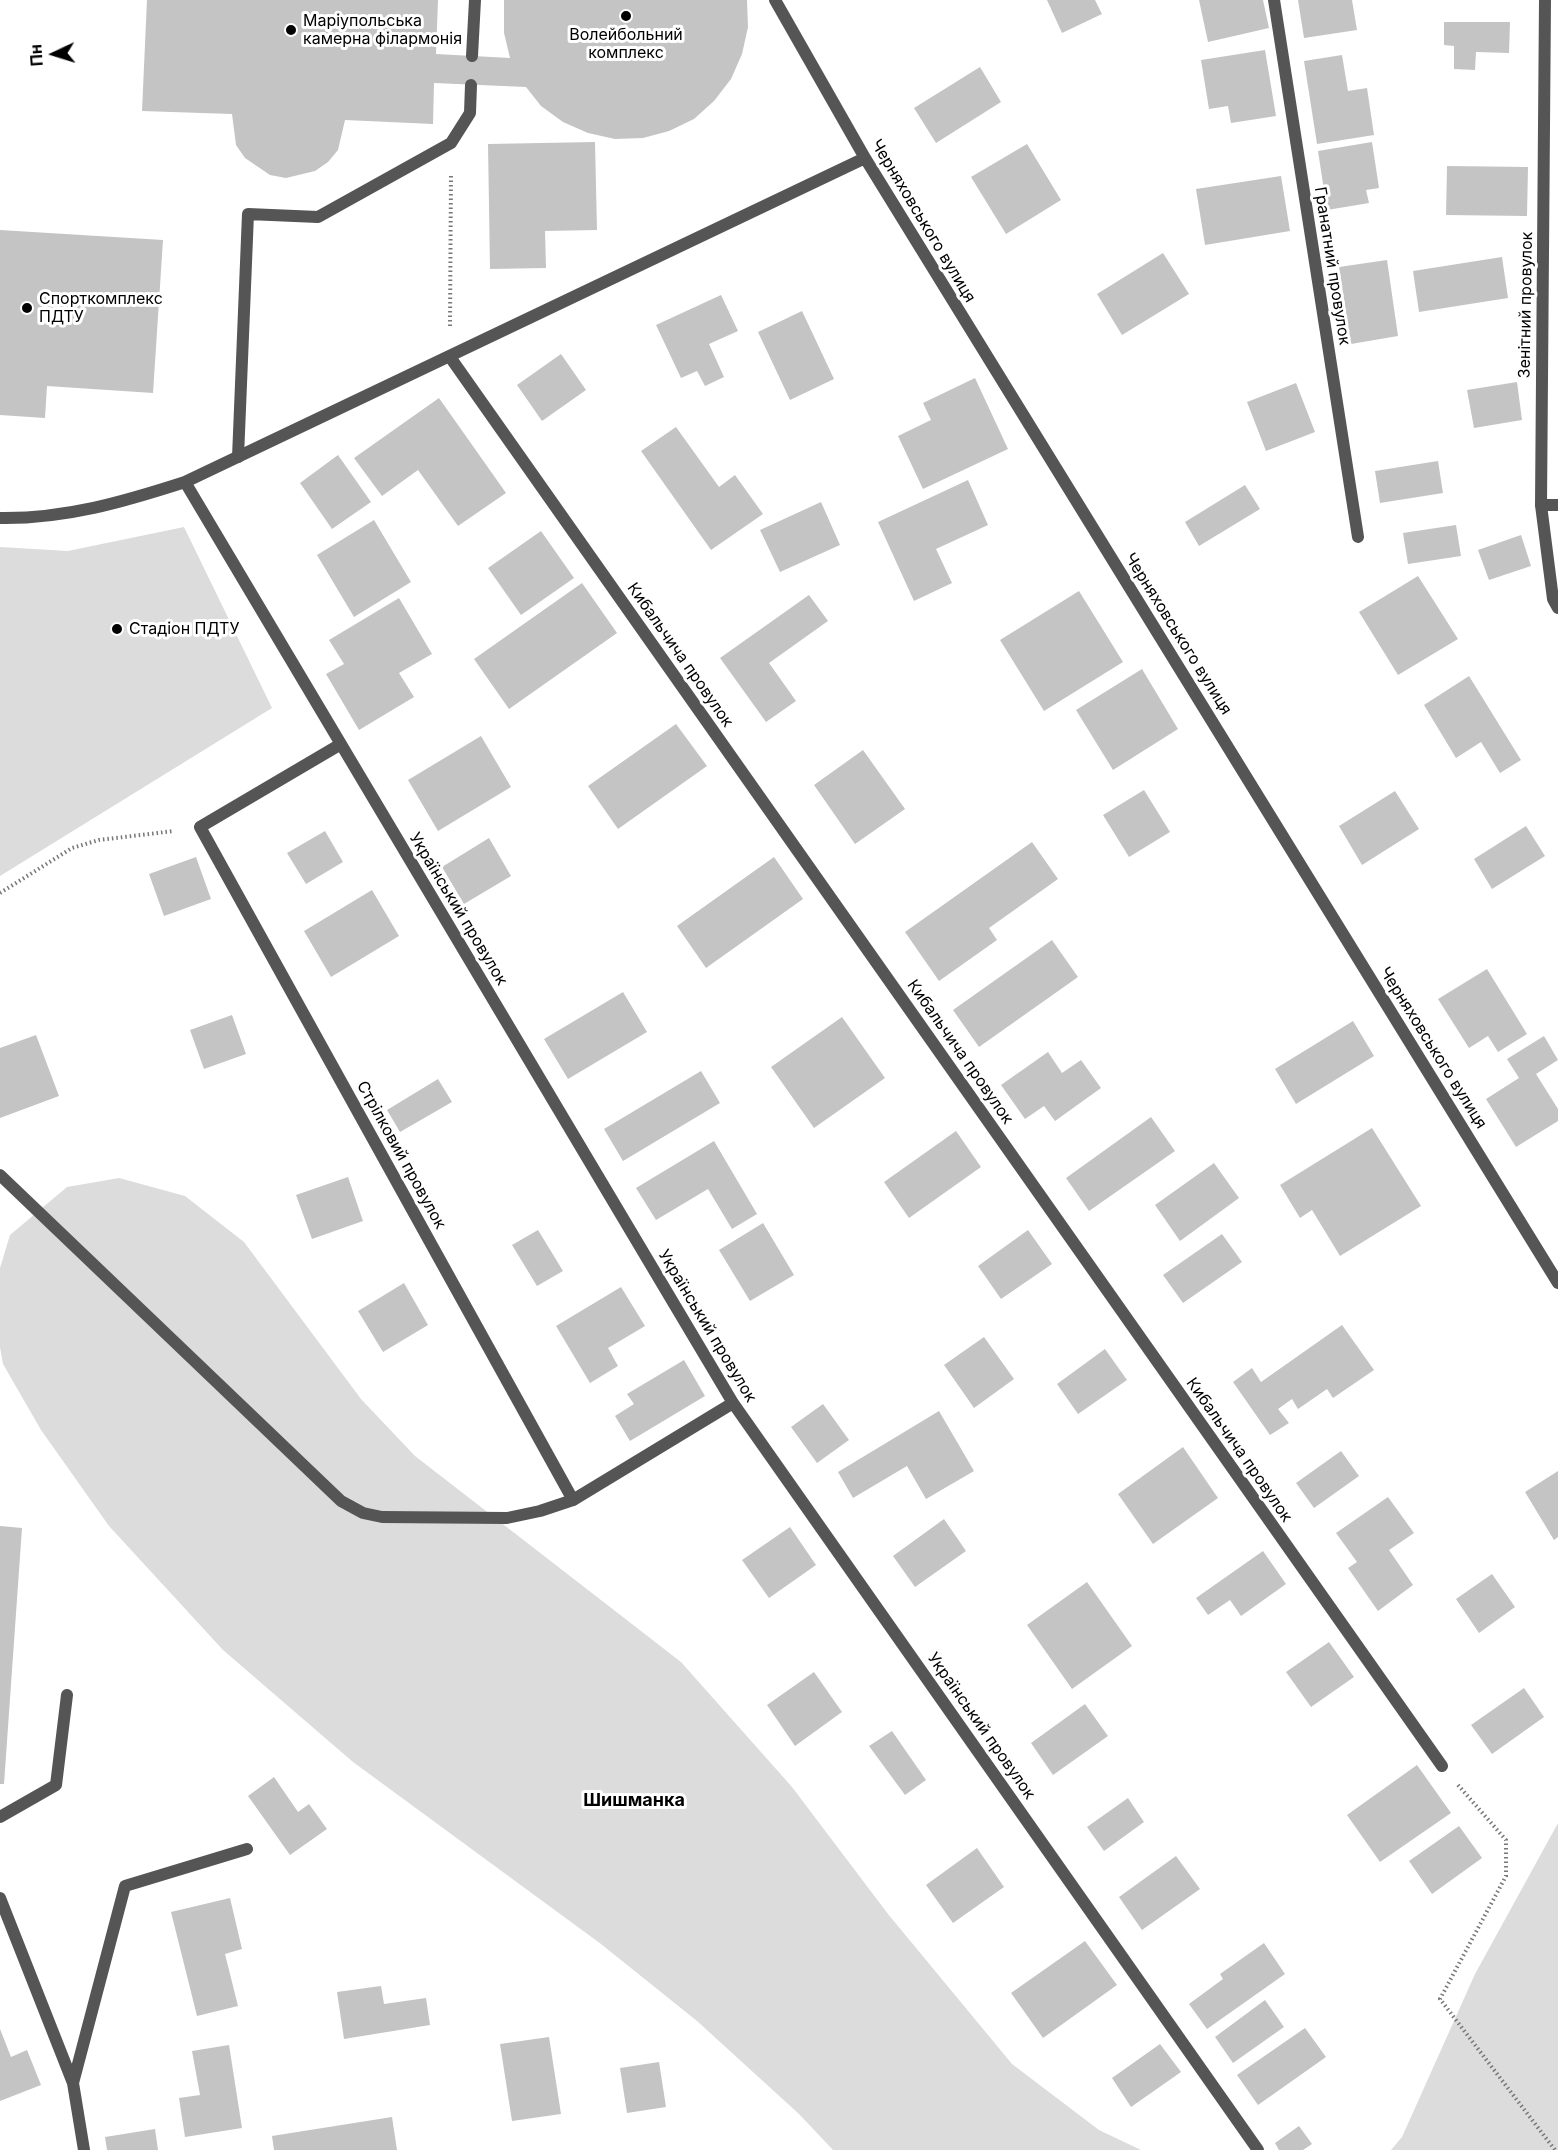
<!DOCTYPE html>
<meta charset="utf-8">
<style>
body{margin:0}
#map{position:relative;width:1558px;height:2150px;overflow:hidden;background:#fff;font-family:Inter,sans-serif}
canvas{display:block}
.north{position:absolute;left:24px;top:24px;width:60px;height:60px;-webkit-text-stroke:4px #fff;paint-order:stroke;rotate:266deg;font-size:16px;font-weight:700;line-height:24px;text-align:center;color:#000}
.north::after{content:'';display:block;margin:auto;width:21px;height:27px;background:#000;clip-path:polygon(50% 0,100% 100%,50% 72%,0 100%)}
</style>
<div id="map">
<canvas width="1558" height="2150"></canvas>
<div class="north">Пн</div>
</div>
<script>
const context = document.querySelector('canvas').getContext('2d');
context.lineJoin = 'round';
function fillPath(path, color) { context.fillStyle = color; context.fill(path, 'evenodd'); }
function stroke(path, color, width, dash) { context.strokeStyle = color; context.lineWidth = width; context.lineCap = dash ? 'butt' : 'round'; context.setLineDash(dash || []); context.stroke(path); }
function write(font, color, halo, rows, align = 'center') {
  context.font = font + ' Inter,sans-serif'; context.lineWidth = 6; context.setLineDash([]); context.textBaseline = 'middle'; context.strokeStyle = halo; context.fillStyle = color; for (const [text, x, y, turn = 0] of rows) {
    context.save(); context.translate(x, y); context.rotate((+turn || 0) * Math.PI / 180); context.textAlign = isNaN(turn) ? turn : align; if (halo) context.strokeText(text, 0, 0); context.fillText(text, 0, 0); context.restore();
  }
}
fillPath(new Path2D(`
 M184,527L272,708L0,876V547L68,551Z
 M119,1178L185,1196L244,1242L361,1399L415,1456L681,1662L792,1787L888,1914L1012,2064L1099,2130L1141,2150H833L799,2114L697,2021L601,1944L353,1762L223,1650L109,1526L41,1430L3,1364L0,1347V1268L10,1235L67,1187Z
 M1558,1823V2150H1391L1402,2137L1475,1974Z`), '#dcdcdc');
fillPath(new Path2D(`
 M147,0H438L436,54L510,58L504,33V0H747L748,27L742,54L731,79L714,101L694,119L669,131L643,138L615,139L588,133L563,122L541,106L526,87L434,83L433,124L345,120L338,150L328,162L315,171L286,178L270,175L245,158L236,145L232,114L142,111Z
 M1047,0H1095L1102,14L1062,33Z
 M1199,0H1263L1269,28L1208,42Z
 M1298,0H1352L1357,30L1304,38Z
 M1444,22H1510L1509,53L1476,52L1475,70L1454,69V46L1444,45Z
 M1265,50L1276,116L1231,123L1228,106L1209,109L1201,60Z
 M1342,55L1348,91L1367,88L1374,135L1317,144L1304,61Z
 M980,67L1001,102L936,143L914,108Z
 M595,142L597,230L545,231L546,268L490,269L488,144Z
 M1372,142L1379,188L1366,190L1369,203L1327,210L1318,151Z
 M1027,144L1061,200L1006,234L971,177Z
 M1447,166L1528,167L1527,216L1446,215Z
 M1281,176L1290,231L1205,245L1196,189Z
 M0,230L163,240L153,393L47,386L45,418L0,415Z
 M1163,253L1189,294L1122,335L1097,294Z
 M1502,257L1508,298L1419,312L1413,271Z
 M1387,260L1398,336L1351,344L1339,267Z
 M721,295L738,331L709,344L724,377L705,386L697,371L681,378L656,325Z
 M802,311L834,379L790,400L758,332Z
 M561,354L586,390L542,421L517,385Z
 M975,378L1008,449L923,489L898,436L931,420L923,403Z
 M1517,382L1522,420L1474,428L1467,390Z
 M1296,383L1315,432L1266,451L1247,402Z
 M439,398L506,493L458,526L418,470L382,496L354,458Z
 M676,427L719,487L735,475L763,514L711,550L641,451Z
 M338,455L371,502L332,529L300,483Z
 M1438,461L1443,493L1380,503L1375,471Z
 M968,480L988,525L936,549L952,583L914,601L878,522Z
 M1245,485L1260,509L1199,546L1185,522Z
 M821,502L840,545L780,572L760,530Z
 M374,520L411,582L354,617L317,555Z
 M1456,525L1461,556L1408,564L1403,533Z
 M541,531L574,578L521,615L488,568Z
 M1521,535L1531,566L1489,580L1478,550Z
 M1418,576L1458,639L1398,675L1359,612Z
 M582,583L617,633L509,709L474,659Z
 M1079,591L1123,662L1044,711L1000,640Z
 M809,595L828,621L769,663L796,701L766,722L720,658Z
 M399,598L432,654L399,673L414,697L359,730L326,674L344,664L329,640Z
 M1142,669L1178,729L1113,770L1076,710Z
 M1469,676L1521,760L1500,773L1481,742L1456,758L1424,705Z
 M676,724L707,766L618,829L588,786Z
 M481,736L511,787L438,831L408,780Z
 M863,750L905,809L855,844L814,785Z
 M1144,790L1170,832L1129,857L1103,815Z
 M1395,791L1419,829L1362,865L1339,826Z
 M1526,826L1545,856L1492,889L1474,859Z
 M325,831L343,862L306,884L287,853Z
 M489,838L511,876L464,904L442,867Z
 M1032,842L1058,879L989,928L997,940L939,981L905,932Z
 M196,857L211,899L164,916L149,874Z
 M774,857L803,899L706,968L677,926Z
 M372,890L399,936L331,977L304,931Z
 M1052,940L1078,977L979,1047L953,1010Z
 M1487,969L1527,1034L1498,1052L1488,1036L1469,1048L1438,999Z
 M623,992L647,1032L568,1079L544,1039Z
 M232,1015L246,1054L204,1069L190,1030Z
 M842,1017L885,1078L814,1128L771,1067Z
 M1353,1021L1374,1056L1296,1104L1275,1069Z
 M36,1035L59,1096L0,1118V1048Z
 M1544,1036L1558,1060L1536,1074L1558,1109V1121L1516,1147L1486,1099L1519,1078L1507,1059Z
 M1048,1052L1062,1073L1081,1060L1101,1088L1055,1121L1044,1106L1025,1119L1001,1085Z
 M701,1071L720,1103L623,1161L604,1129Z
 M438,1079L452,1102L400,1132L387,1110Z
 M1151,1117L1175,1151L1089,1211L1066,1178Z
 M1372,1128L1421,1206L1340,1256L1312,1210L1300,1218L1280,1185Z
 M956,1131L981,1167L909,1218L884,1182Z
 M714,1141L757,1214L732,1229L708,1189L656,1220L636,1188Z
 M1214,1163L1239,1198L1180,1241L1155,1205Z
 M348,1177L363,1221L312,1239L296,1195Z
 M763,1223L794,1275L750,1301L719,1250Z
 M538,1230L563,1271L537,1286L512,1245Z
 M1028,1230L1052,1264L1001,1299L978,1266Z
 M1222,1234L1242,1262L1183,1303L1163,1275Z
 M404,1283L428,1325L383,1352L358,1311Z
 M621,1287L645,1326L608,1348L618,1366L590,1383L556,1326Z
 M1342,1325L1374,1370L1333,1398L1327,1389L1298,1409L1292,1399L1278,1409L1289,1423L1270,1435L1233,1382L1252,1368L1261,1382Z
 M984,1337L1014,1379L974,1408L944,1365Z
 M1105,1349L1127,1380L1078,1414L1057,1384Z
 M684,1360L705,1396L630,1441L615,1416L634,1404L627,1394Z
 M823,1404L849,1440L817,1463L791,1427Z
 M939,1411L974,1471L926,1499L907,1466L853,1498L838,1472Z
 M1183,1447L1218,1498L1153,1544L1118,1494Z
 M1341,1451L1359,1476L1314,1508L1296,1483Z
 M1558,1471V1537L1554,1540L1525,1492Z
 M1388,1497L1414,1533L1389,1550L1413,1585L1378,1611L1348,1568L1357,1562L1336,1533Z
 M944,1519L966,1551L915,1587L893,1556Z
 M0,1526L22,1528L4,1784H0Z
 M790,1527L816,1565L769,1598L742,1560Z
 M1263,1551L1286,1584L1241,1616L1230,1600L1208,1615L1196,1598Z
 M1492,1574L1515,1607L1479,1633L1456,1599Z
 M1087,1582L1132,1646L1072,1689L1027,1625Z
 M1329,1642L1354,1677L1311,1707L1286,1672Z
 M814,1672L842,1712L795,1746L767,1705Z
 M1524,1688L1544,1717L1492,1754L1471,1725Z
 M1085,1704L1108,1736L1053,1775L1031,1743Z
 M892,1731L926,1780L905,1795L869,1746Z
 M1417,1765L1451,1813L1380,1862L1347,1815Z
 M274,1777L298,1812L309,1804L327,1829L290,1855L248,1796Z
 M1128,1798L1144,1822L1104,1851L1087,1827Z
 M1459,1826L1482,1858L1432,1894L1409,1861Z
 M977,1848L1004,1887L953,1923L926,1885Z
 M1176,1856L1200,1889L1142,1930L1119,1897Z
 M230,1898L242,1949L225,1954L238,2006L197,2016L171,1912Z
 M1085,1941L1117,1985L1043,2038L1011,1993Z
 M1264,1943L1285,1974L1207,2029L1189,2004L1223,1979L1220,1974Z
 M381,1986L384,2004L426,1998L430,2025L344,2039L337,1992Z
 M1265,2000L1284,2027L1233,2063L1215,2037Z
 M1305,2028L1326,2057L1258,2105L1237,2075Z
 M0,2029L11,2057L27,2050L41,2085L0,2101Z
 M549,2037L561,2114L512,2121L500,2044Z
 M1160,2044L1181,2072L1131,2107L1112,2078Z
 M229,2045L242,2128L185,2137L179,2098L200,2095L192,2051Z
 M659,2062L666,2107L627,2113L620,2068Z
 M392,2117L397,2150H274L272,2136Z
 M1299,2126L1312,2144L1303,2150H1279L1275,2143Z
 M155,2129L158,2150H107L105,2137Z`), '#c4c4c4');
stroke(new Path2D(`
 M450,326L451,174
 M0,893L72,848L99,840L174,831
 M1458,1785L1506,1840V1876L1440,1999L1555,2150`), '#777', 4, [1.5, 3]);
stroke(new Path2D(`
 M472,56L475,0
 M238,457L248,214L318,217L451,143L470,113L471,85
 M1541,505H1558
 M0,1175L341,1501L363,1513L382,1517L507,1518L540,1511L573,1500
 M0,1817L56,1785L67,1695
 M0,1898L73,2083L84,2150
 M73,2083L125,1886L247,1849`), '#555', 12);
stroke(new Path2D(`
 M775,0L865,158L1558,1283
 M1274,0L1358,537
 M1545,0L1541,505L1553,599L1558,608
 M450,357L1442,1766
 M185,482L733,1403L1258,2150
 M0,518C65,519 123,502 185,482L865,158
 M341,744L200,827L573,1500L733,1403`), '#555', 12);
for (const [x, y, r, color] of [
 [626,16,6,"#000"],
 [291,30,6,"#000"],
 [27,308,6,"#000"],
 [117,629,6,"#000"]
]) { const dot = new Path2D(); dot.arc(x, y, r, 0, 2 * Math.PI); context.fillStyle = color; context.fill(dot); stroke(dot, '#fff', 2); }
write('16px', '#000', '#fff', [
 ["Маріупольська",303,21],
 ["камерна філармонія",303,39],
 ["Волейбольний",626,35,"center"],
 ["комплекс",626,53,"center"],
 ["Спорткомплекс",39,299],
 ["ПДТУ",39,317],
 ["Стадіон ПДТУ",129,629]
], 'left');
write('16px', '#000', '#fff', [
 ["Черняховського вулиця",923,221,59],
 ["Гранатний провулок",1332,266,81],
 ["Зенітний провулок",1526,305,-89],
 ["Черняховського вулиця",1178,634,58],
 ["Кибальчича провулок",680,655,55],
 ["Український провулок",458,909,59],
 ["Черняховського вулиця",1433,1048,58],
 ["Кибальчича провулок",960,1052,55],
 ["Стрілковий провулок",401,1155,61],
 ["Український провулок",707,1326,59],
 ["Кибальчича провулок",1239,1450,55],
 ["Український провулок",981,1726,55]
]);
write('bold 18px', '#000', '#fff', [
 ["Шишманка",634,1801]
]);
</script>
